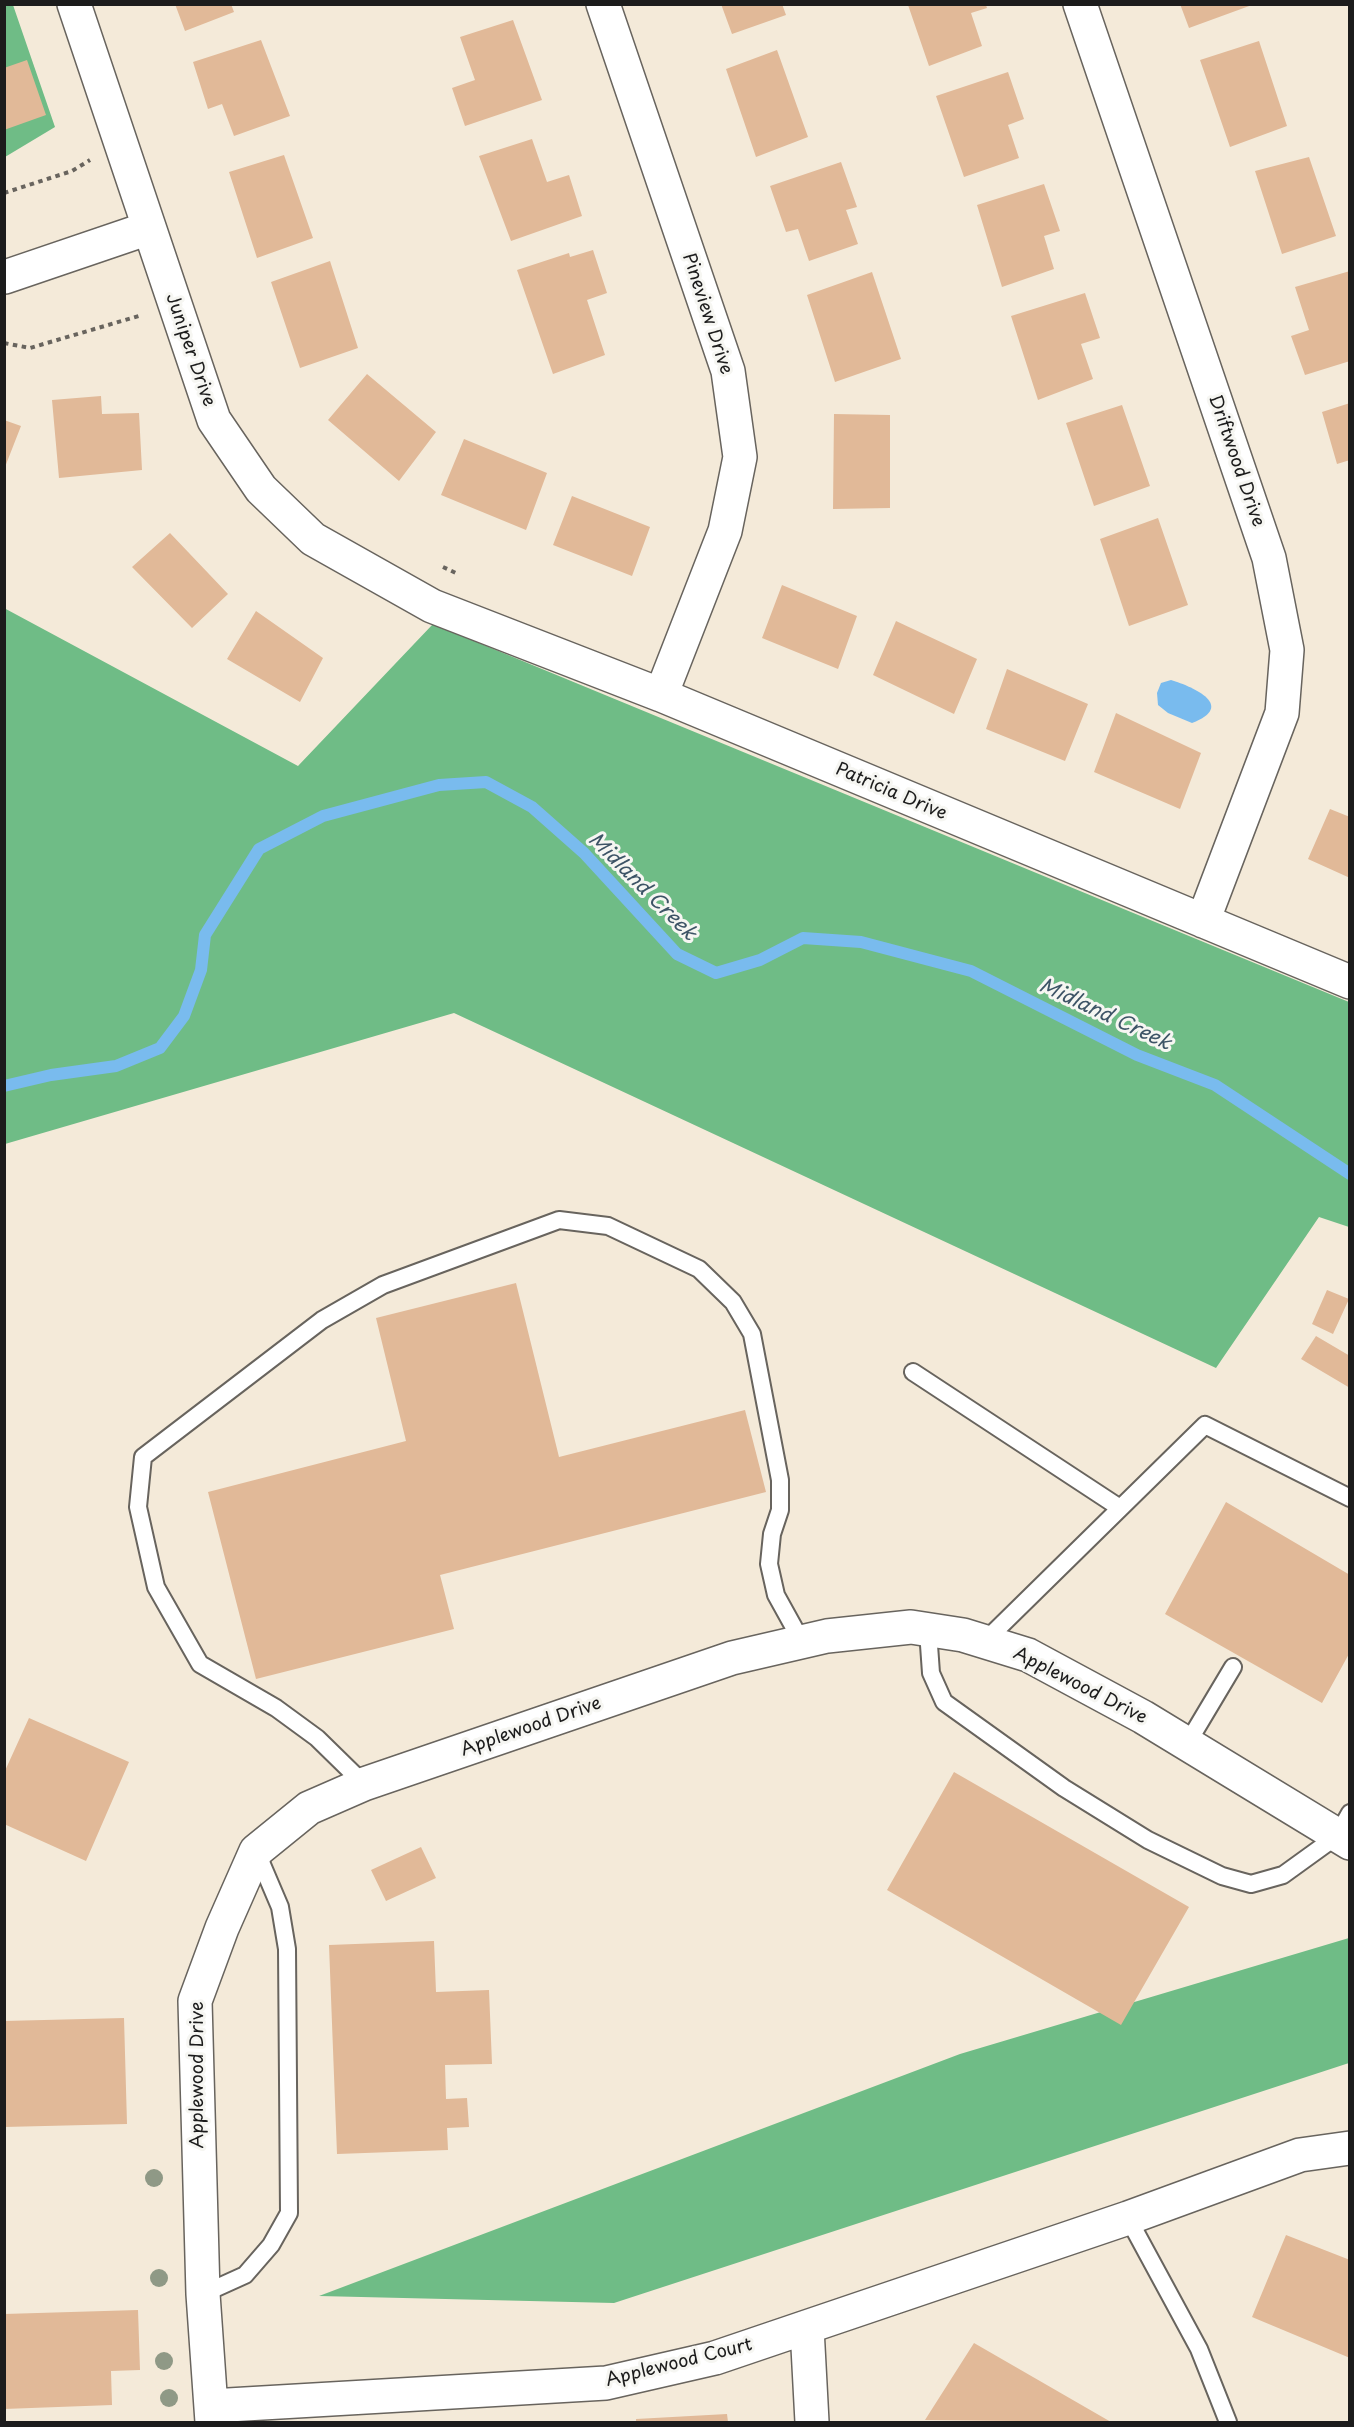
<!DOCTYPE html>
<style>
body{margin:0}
#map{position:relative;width:1354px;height:2427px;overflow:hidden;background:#f4ead9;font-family:"Playpen Sans",sans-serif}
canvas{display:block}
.frame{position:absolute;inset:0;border:6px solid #1c1c1c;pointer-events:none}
</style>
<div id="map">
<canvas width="1354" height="2427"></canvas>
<div class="frame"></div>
</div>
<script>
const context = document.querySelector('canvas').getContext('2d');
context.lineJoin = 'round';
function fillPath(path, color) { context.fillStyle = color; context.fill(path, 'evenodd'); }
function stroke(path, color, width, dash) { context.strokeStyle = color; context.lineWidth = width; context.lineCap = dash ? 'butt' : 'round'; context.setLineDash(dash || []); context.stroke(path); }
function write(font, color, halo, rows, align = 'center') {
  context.font = font + ' "Playpen Sans",sans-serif'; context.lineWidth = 6; context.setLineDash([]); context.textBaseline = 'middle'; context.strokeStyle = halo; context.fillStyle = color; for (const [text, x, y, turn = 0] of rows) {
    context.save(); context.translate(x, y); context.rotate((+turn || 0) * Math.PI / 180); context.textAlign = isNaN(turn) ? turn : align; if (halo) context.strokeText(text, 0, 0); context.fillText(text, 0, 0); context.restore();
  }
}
fillPath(new Path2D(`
 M5,5H13L55,127L5,157Z
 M4,608L298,766L433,624L1349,1002V1227L1319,1217L1216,1368L454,1013L5,1144Z
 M1349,1938V2063L614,2303L319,2296L960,2054Z`), '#6fbc86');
fillPath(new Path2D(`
 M1171,680C1194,687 1236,706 1192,723L1168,713L1158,705L1157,693L1161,683Z`), '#79bbee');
stroke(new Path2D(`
 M4,1086L51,1075L116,1066L160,1048L184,1016L201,970L205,935L259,849L323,816L439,785L486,782L532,807L584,853L677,954L716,973L760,960L803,938L861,942L971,971L1137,1055L1215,1085L1350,1174`), '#79bbee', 12);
fillPath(new Path2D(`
 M175,4H231L234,12L185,31Z
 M721,4H782L786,15L732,34Z
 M1180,4H1252V5L1189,28Z
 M908,5H986L987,8L971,13L982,46L929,66Z
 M513,20L542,100L465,126L452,88L475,80L460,37Z
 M261,40L290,116L234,136L222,104L208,109L193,62Z
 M1259,41L1287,126L1230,147L1200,60Z
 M777,50L808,137L756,157L726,69Z
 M27,60L46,115L4,130V68Z
 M1008,72L1024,119L1008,125L1019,158L964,177L936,96Z
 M532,139L547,182L569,175L582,216L511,241L479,156Z
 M284,155L313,238L257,258L229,172Z
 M1309,157L1336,236L1282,254L1255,171Z
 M841,162L857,207L846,210L858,244L809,261L798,229L786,232L770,186Z
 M1044,184L1060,231L1044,236L1054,269L1002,287L977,205Z
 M593,250L607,293L587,300L605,355L553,374L517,270L569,253L570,257Z
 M330,261L358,348L300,368L271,282Z
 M1350,271V361L1305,375L1291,336L1309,330L1295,287Z
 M872,272L901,359L835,382L807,295Z
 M1085,293L1100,338L1081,344L1093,379L1038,400L1011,316Z
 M367,374L436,432L399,481L328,420Z
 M101,396L102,414L139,413L142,470L59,478L52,400Z
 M1350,403V460L1337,464L1322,412Z
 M1122,405L1150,486L1094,506L1066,423Z
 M834,414L890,415V508L833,509Z
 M4,420L21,426L5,467H4Z
 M464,439L547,473L526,530L441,495Z
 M572,496L650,527L632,576L553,545Z
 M1158,518L1188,605L1129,626L1100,539Z
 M170,533L228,594L192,628L132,567Z
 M782,585L857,616L838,669L762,638Z
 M256,611L323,658L300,702L227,659Z
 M896,621L977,659L954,714L873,675Z
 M1007,669L1088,704L1065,761L986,729Z
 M1116,713L1201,753L1180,809L1094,772Z
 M1330,809L1350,817V878L1308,859Z
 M516,1283L559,1457L745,1410L766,1492L440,1575L454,1629L256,1679L208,1492L406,1441L376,1318Z
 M1327,1290L1349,1299L1333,1334L1312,1324Z
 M1316,1336L1350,1356V1388L1301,1359Z
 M1226,1502L1350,1575V1652L1322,1703L1165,1614Z
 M29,1718L129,1762L86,1861L4,1824V1773Z
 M954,1772L1189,1907L1121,2025L887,1890Z
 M421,1847L436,1878L386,1901L371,1870Z
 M434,1941L436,1992L489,1990L492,2064L445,2065L446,2099L467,2098L469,2127L447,2128L448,2150L337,2154L329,1945Z
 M124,2018L127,2124L4,2127V2021Z
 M1286,2235L1350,2260V2358L1252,2317Z
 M138,2310L140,2370L111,2371L112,2405L4,2409V2314Z
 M974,2343L1111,2422L925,2420Z
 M727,2414L728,2422H636V2419Z`), '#e1b998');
const lane = new Path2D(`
 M913,1372L1120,1508
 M928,1631L931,1673L944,1702L1064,1788L1148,1840L1222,1876L1251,1884L1283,1875L1337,1836L1350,1813
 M984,1642L1205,1425L1350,1498
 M1187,1744L1233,1667
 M364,1784L317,1738L276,1708L200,1664L156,1587L138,1507L143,1457L322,1320L383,1285L559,1220L608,1226L699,1269L733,1302L752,1334L780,1480V1510L772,1534L769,1564L776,1595L802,1642
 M1128,2218L1199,2349L1228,2422
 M203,2294L245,2275L271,2245L289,2213L287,1949L280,1907L257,1853`);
const street = new Path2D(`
 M74,4L214,420L261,489L313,539L432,606L661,695L1350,982
 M603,4L728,371L740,457L725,531L661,695
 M1080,4L1269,558L1287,650L1282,713L1203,921
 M5,277L149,228
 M807,2328L812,2422
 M211,2406L606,2383L715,2358L1128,2218L1300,2155L1350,2148
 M212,2422L203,2294L195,2001L222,1928L256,1851L309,1808L364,1784L732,1658L827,1636L911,1627L963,1635L1028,1655L1143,1717L1350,1843`);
stroke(lane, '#68645e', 20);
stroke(street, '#68645e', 36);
stroke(new Path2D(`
 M4,193L72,171L90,160
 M4,343L30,348L142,315
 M443,567L458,574`), '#68645e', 4, [4.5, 4.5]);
stroke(lane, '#fff', 16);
stroke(street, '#fff', 33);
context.fillStyle = '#8f9986';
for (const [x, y] of [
 [154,2178],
 [159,2278],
 [164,2361],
 [169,2398]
]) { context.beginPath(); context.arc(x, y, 9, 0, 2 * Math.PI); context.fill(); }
write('18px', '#1c1c1c', '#f6f6f2', [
 ["Pineview Drive",707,314,72],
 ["Juniper Drive",190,350,71],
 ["Driftwood Drive",1236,461,71],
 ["Patricia Drive",891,792,23],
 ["Applewood Drive",1080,1686,27],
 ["Applewood Drive",531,1727,-19],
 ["Applewood Drive",198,2075,-90],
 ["Applewood Court",679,2363,-14]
]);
write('italic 20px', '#3d5466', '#f6f6f2', [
 ["Midland Creek",642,887,45],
 ["Midland Creek",1105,1015,25]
]);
</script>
